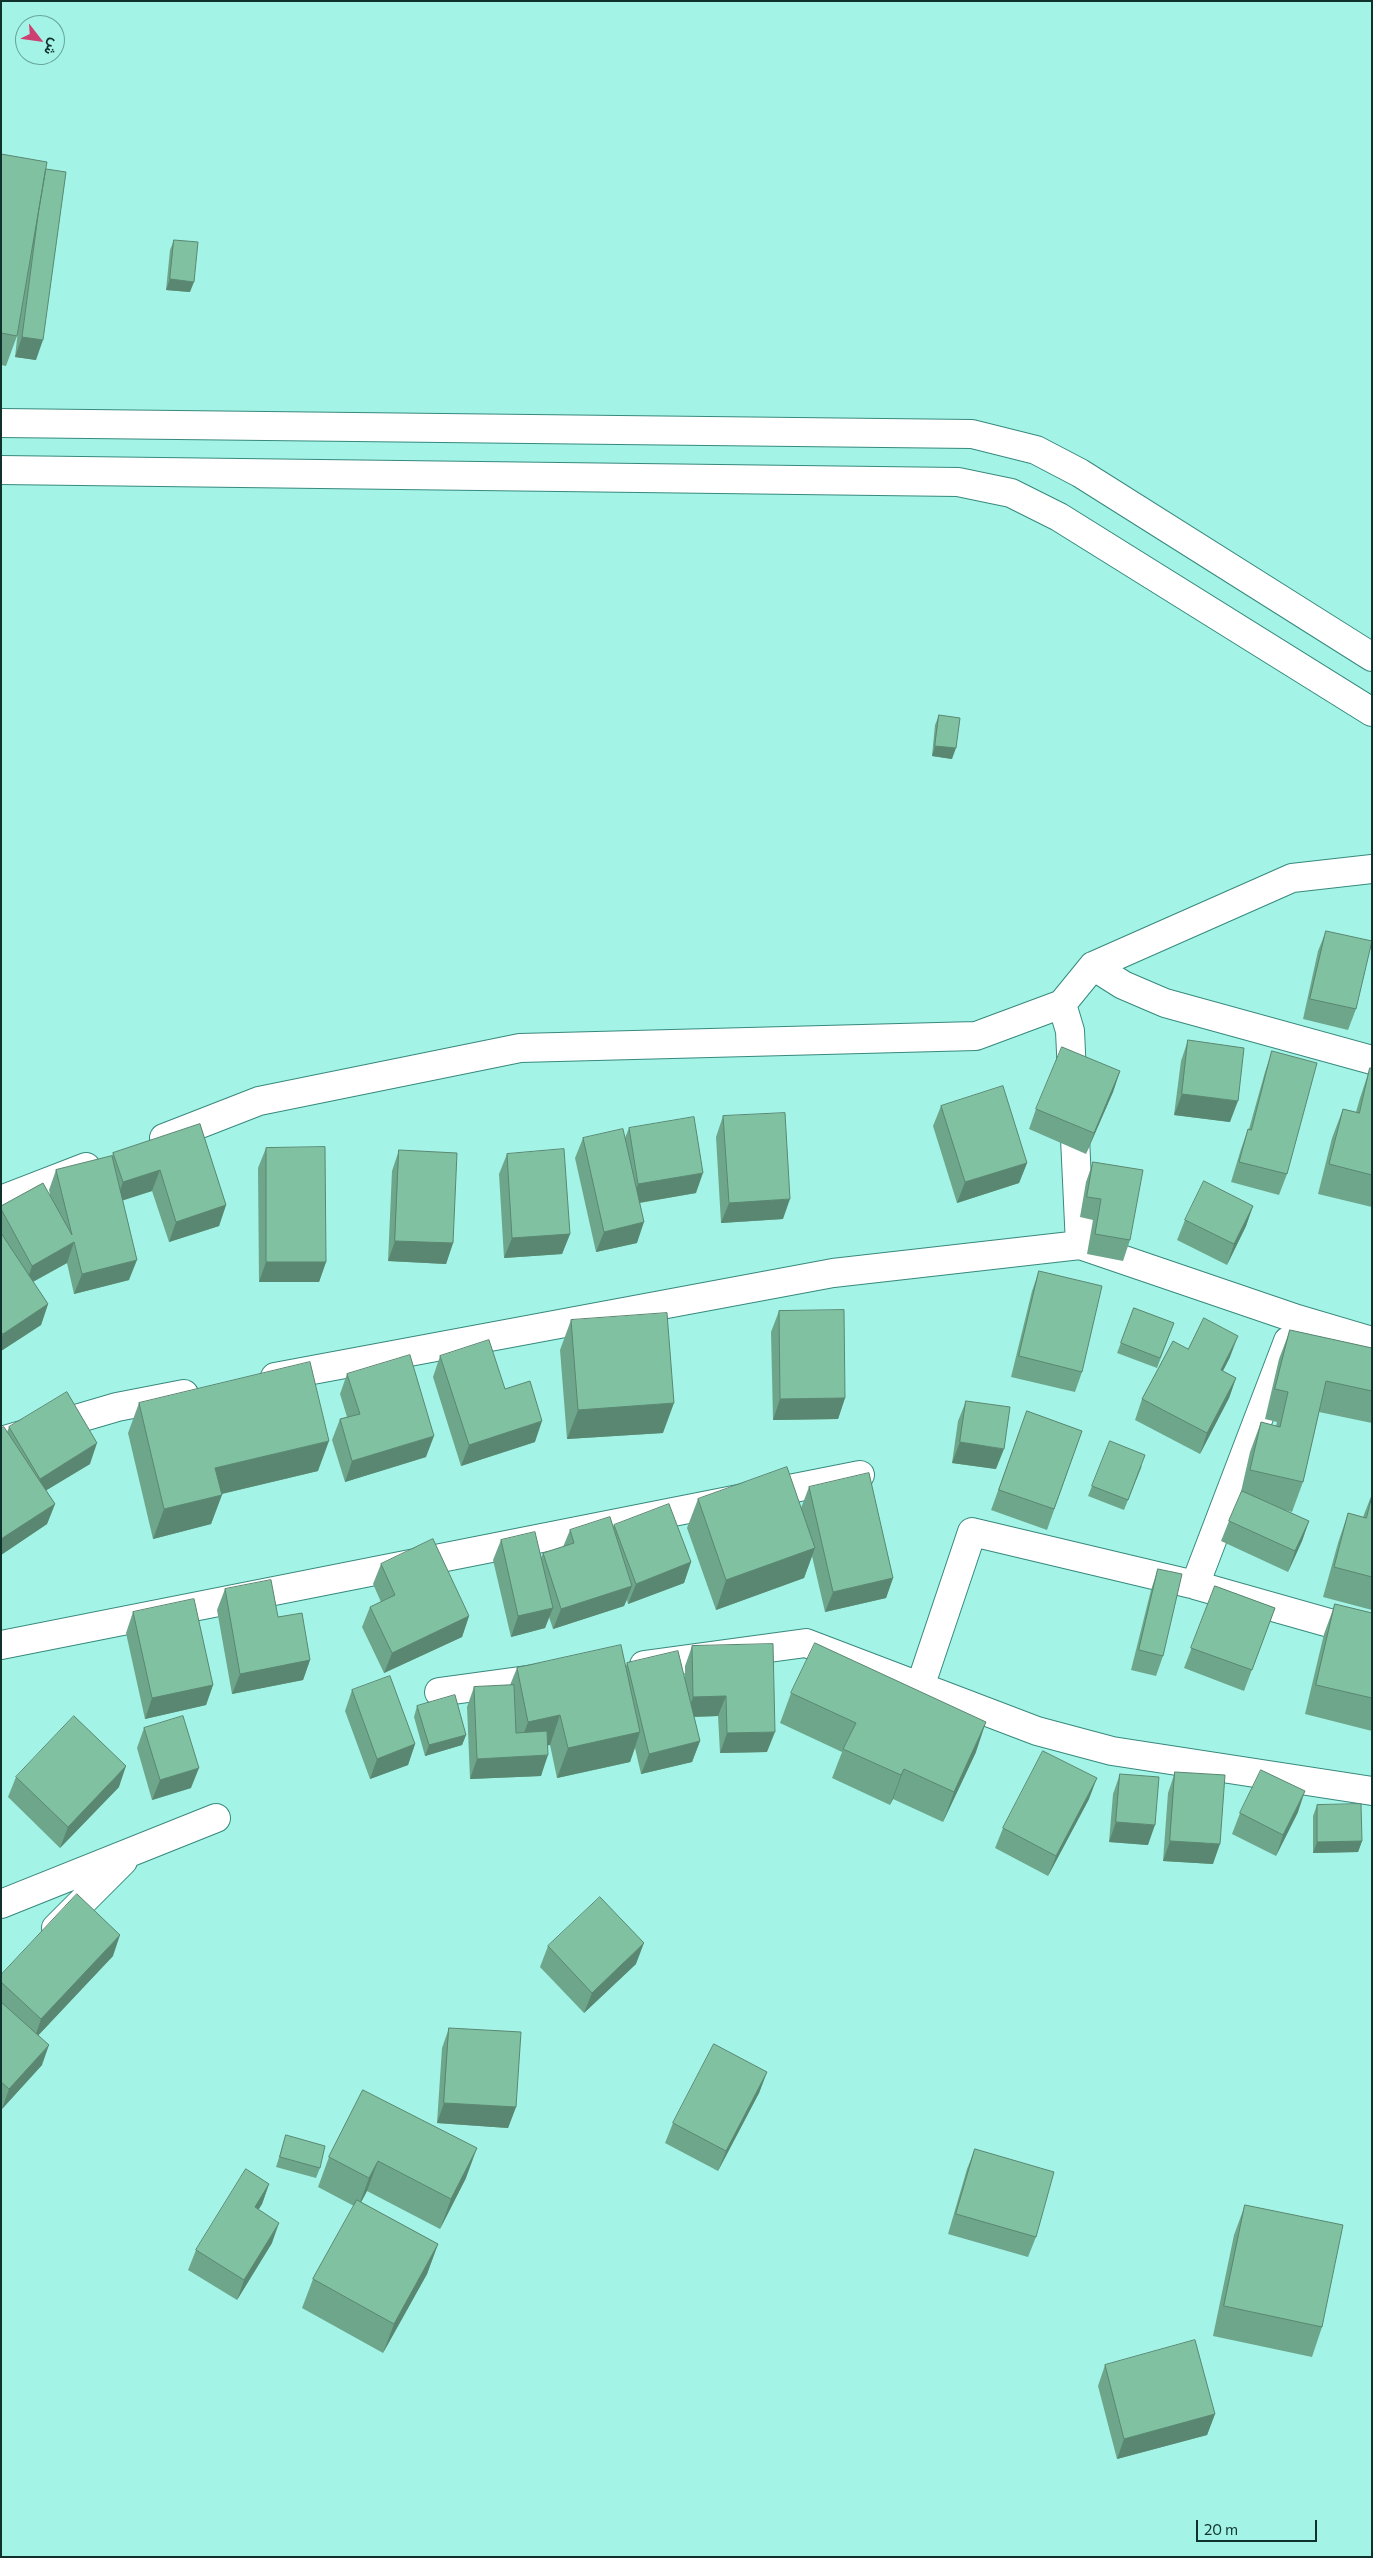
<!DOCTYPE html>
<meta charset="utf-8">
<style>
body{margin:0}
#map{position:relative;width:1373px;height:2558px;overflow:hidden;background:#a3f4e6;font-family:Commissioner,Vazirmatn,sans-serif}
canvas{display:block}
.frame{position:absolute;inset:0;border:2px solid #10322d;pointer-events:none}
.north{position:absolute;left:15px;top:15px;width:50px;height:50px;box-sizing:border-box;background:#a3f4e6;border:1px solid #68a69c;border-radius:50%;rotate:120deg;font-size:14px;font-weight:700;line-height:20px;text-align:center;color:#10322d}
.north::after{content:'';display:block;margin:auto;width:18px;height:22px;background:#cd4072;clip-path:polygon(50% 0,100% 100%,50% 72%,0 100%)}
.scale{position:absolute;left:1196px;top:2520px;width:121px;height:22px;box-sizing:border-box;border:2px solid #10322d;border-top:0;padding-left:6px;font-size:15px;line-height:18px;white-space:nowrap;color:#10322d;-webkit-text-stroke:4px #a3f4e6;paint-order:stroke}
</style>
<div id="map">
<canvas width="1373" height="2558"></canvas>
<div class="frame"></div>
<div class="north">ش</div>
<div class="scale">20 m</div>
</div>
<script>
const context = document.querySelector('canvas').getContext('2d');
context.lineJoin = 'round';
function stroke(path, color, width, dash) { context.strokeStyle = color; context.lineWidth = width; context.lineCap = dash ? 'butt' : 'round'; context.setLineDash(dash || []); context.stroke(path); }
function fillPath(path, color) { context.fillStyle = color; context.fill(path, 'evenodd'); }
const street = new Path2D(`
 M1,423L972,434L1036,450L1080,473L1372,657
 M1,470L958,482L1011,493L1059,517L1372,712
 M1093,966L1123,985L1165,1003L1372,1060
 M1062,1004L1070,1031L1080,1245L1297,1319L1372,1341
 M164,1138L259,1101L520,1048L976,1036L1062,1004L1093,966L1292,878L1372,869
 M1,1200L86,1167
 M1288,1341L1195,1585L1372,1635
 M275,1377L833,1273L1080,1245
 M1,1441L117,1407L184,1394
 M1,1645L860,1475
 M644,1665L806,1643L1037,1731L1112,1751L1372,1791
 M920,1687L972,1532L1191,1584
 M439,1692L549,1677
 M1,1904L216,1818
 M56,1928L123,1861`);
stroke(street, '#37897d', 30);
stroke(street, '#fff', 28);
fillPath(new Path2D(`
 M1,154L46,169L36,360L15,357L19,321L17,336L6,366L1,365Z
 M174,240L190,292L166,290L170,250Z
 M939,715L952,759L932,756L935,725Z
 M1326,931L1356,1009L1348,1030L1303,1019L1318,951Z
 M1188,1040L1230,1122L1174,1115L1181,1061Z
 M1272,1051L1287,1174L1279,1195L1231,1182L1241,1149L1248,1129H1249L1265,1072Z
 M1370,1068H1372V1207L1318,1194L1332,1138L1343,1109L1356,1112L1360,1098Z
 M1120,1071L1113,1092L1086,1154L1029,1129L1036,1109Z
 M941,1106L1027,1163L1019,1183L957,1203L933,1126Z
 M723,1116L783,1219L721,1223L716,1137Z
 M200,1124L226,1205L219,1226L169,1242L152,1191L122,1200L129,1280L74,1294L67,1263L33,1282L48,1304L41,1325L1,1351V1206L50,1195L49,1190L56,1170L112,1156L113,1153Z
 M629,1128L696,1193L640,1203L637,1243L596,1252L575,1158L583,1138H625Z
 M266,1148L326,1262L319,1282H259L258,1168Z
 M399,1150L453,1243L446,1264L388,1261L392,1171Z
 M507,1154L570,1234L562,1254L504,1258L499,1174Z
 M1093,1162L1130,1240L1123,1261L1087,1254L1093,1220L1080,1217L1086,1182Z
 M1253,1206L1246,1226L1227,1265L1177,1240L1185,1220Z
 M1039,1271L1082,1372L1075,1392L1011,1377L1032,1291Z
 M1134,1308L1174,1323L1157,1368L1117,1353Z
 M779,1311L845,1398L838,1419L773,1420L771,1332Z
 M571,1320L663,1433L567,1439L560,1350Z
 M1290,1330L1372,1348V1423L1319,1412L1303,1482L1292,1512L1285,1510L1309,1521L1302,1541L1288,1572L1221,1541L1229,1521L1240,1496L1250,1452L1261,1422L1276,1426L1277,1422L1265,1419L1279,1359Z
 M1188,1349L1230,1357L1223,1371L1236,1378L1229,1398L1200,1454L1135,1420L1142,1399Z
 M440,1356L505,1389L535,1442L461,1466L433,1377Z
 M347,1374L426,1457L345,1482L332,1440L340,1419L347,1417L340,1394Z
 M966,1401L996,1469L952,1463L958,1421Z
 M139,1403L318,1471L222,1494L211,1524L153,1539L128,1433Z
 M1027,1411L1082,1431L1047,1530L991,1510Z
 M9,1427L90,1464L46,1490L55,1504L47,1524L1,1555V1428L7,1432Z
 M1142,1466L1124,1510L1088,1496L1092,1486Z
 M809,1487L893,1578L886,1598L825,1612L812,1556L804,1578L716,1610L687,1528L698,1499L801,1508Z
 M1372,1494V1610L1323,1597L1338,1543L1348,1513L1363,1517Z
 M614,1525L691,1562L684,1583L628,1604L627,1600L624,1606L553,1629L549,1617L545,1628L511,1637L493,1560L501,1540L541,1558L543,1553L563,1547L570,1530L613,1527Z
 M381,1564L469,1616L462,1637L384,1673L362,1627L370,1607L381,1602L373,1584Z
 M1158,1569L1163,1656L1156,1676L1131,1670L1151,1590Z
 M1215,1586L1275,1608L1244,1691L1184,1668Z
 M225,1589L310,1660L303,1680L232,1694L217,1610Z
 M1335,1604L1372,1613V1731L1305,1714L1324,1634Z
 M133,1612L213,1685L206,1705L145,1719L126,1633Z
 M692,1646L767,1752L720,1753L718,1716L694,1717L700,1741L692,1762L641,1774L635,1748L630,1762L557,1778L550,1745H548L541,1776L470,1779L467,1707L474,1687L510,1685L517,1668L626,1666L627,1663L685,1681V1666Z
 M352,1690L415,1744L408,1765L370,1779L345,1711Z
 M791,1693L976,1752L943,1822L893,1799L890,1805L832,1778L842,1752L780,1723Z
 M417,1706L466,1735L462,1745L425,1756L414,1717Z
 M144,1728L191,1788L152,1800L137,1748Z
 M1175,1772L1213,1864L1163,1861L1168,1793Z
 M1120,1774L1148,1845L1109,1842L1113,1794Z
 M16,1777L119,1787L60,1848L8,1797Z
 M1089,1799L1048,1876L995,1848L1003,1828Z
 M1317,1805L1362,1841L1358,1852L1313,1853V1816Z
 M1298,1812L1276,1856L1232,1834L1240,1813Z
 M548,1946L636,1964L584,2013L540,1967Z
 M113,1956L38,2035L42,2065L2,2109H1V1975Z
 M449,2028L516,2107L508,2128L437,2123L442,2048Z
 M767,2072L759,2093L718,2171L665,2143L673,2123Z
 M363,2090L466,2178L440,2229L367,2191L361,2202L438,2244L427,2274L383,2353L302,2308L313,2279L354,2206L318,2187L329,2157Z
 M286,2135L320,2168L316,2178L276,2167Z
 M975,2149L1036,2237L1028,2257L948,2234L967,2169Z
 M269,2184L262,2204L258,2210L272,2243L237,2300L188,2270L196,2250Z
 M1245,2205L1322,2327L1312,2357L1213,2336L1234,2235Z
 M1105,2365L1215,2414L1207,2435L1117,2459L1098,2386Z`), '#6ea68b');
fillPath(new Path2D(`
 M170,279L194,282L190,292L166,290Z
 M22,337L43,340L36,360L15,357Z
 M935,746L956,748L952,759L932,756Z
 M1120,1071L1113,1092L1086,1154L1094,1133Z
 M1182,1094L1238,1101L1230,1122L1174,1115Z
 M1027,1163L1019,1183L957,1203L965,1182Z
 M160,1170L152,1191L115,1203L123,1182Z
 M703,1173L696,1193L631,1204L638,1184Z
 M790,1199L783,1219L721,1223L729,1203Z
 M226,1205L219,1226L169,1242L176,1222Z
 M1253,1206L1246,1226L1227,1265L1234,1244Z
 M644,1222L637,1243L596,1252L604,1232Z
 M570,1234L562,1254L504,1258L512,1238Z
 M395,1241L453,1243L446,1264L388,1261Z
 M74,1242L67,1263L25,1286L32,1266Z
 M137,1260L129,1280L74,1294L82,1274Z
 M266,1262H326L319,1282H259Z
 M48,1304L41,1325L1,1351V1338L3,1334Z
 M1238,1336L1230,1357L1213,1390L1221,1370Z
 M1236,1378L1229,1398L1200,1454L1207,1433Z
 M845,1398L838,1419L773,1420L780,1399Z
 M674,1403L663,1433L567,1439L578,1410Z
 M542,1421L535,1442L461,1466L469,1445Z
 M434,1436L426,1457L345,1482L352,1461Z
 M329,1441L318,1471L204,1498L215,1468Z
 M960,1442L1004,1449L996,1469L952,1463Z
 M97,1443L90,1464L32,1499L40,1479Z
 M222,1495L211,1524L153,1539L164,1509Z
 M55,1504L47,1524L1,1555V1539Z
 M1309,1521L1302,1541L1288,1572L1295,1551Z
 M815,1548L804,1578L716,1610L726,1580Z
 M691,1562L684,1583L628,1604L636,1584Z
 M893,1578L886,1598L825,1612L833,1592Z
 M632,1586L624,1606L553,1629L561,1609Z
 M553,1608L545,1628L511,1637L518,1616Z
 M469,1616L462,1637L384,1673L392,1653Z
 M310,1660L303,1680L232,1694L240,1674Z
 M213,1685L206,1705L145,1719L152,1698Z
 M726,1696L718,1716L686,1717L693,1697Z
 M560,1715L550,1745L517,1752L528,1722Z
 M986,1722L976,1752L943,1822L954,1792Z
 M640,1732L630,1762L557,1778L568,1748Z
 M775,1732L767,1752L720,1753L727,1733Z
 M466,1735L462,1745L425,1756L429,1745Z
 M700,1741L692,1762L641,1774L649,1754Z
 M415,1744L408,1765L370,1779L377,1759Z
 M548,1755L541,1776L470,1779L477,1759Z
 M126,1766L119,1787L60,1848L68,1827Z
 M199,1768L191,1788L152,1800L160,1780Z
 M904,1769L893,1799L890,1805L901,1775Z
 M1097,1778L1089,1799L1048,1876L1056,1856Z
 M1305,1791L1298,1812L1276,1856L1283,1835Z
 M1116,1822L1155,1825L1148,1845L1109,1842Z
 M1170,1841L1220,1844L1213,1864L1163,1861Z
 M1362,1841L1358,1852L1313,1853L1317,1842Z
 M120,1935L113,1956L34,2040L41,2019Z
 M644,1943L636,1964L584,2013L592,1993Z
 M49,2045L42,2065L2,2109L9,2089Z
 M767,2072L759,2093L718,2171L726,2151Z
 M444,2103L516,2107L508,2128L437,2123Z
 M477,2148L466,2178L440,2229L451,2199Z
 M378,2161L367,2191L358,2208L369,2178Z
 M269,2184L262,2204L247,2228L255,2207Z
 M279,2223L272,2243L237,2300L244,2280Z
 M438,2244L427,2274L383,2353L394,2324Z
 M1215,2414L1207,2435L1117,2459L1124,2439Z`), '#5a8771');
const building = new Path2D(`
 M1,154L47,162L17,336L1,333Z
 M46,169L66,172L43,340L22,337L38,215Z
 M174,240L198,242L194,282L170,279Z
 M939,715L960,718L956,748L935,746Z
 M1326,931L1372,941L1356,1009L1310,999Z
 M1188,1040L1244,1048L1238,1101L1182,1094Z
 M1062,1047L1120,1071L1094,1133L1036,1109Z
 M1272,1051L1317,1063L1287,1174L1239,1162L1248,1129L1251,1130Z
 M1370,1068H1372V1175L1329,1164L1343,1109L1359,1113Z
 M1003,1086L1027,1163L965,1182L941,1106Z
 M785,1113L790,1199L729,1203L723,1116Z
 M694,1117L703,1173L638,1184L629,1128Z
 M200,1124L226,1205L176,1222L160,1170L123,1182L113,1153Z
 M623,1129L644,1222L604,1232L583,1138Z
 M325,1147L326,1262H266V1148Z
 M564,1149L570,1234L512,1238L507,1154Z
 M399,1150L457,1153L453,1243L395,1241Z
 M112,1156L137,1260L82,1274L74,1242L32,1266L1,1209V1206L43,1183L72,1235L56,1170Z
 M1093,1162L1143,1170L1130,1240L1095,1234L1101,1199L1087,1197Z
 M1204,1181L1253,1206L1234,1244L1185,1220Z
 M1,1233L48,1304L3,1334L1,1332Z
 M1039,1271L1102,1286L1082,1372L1019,1356Z
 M1134,1308L1174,1323L1160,1358L1121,1343Z
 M844,1310L845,1398L780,1399L779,1311Z
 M667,1313L674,1403L578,1410L571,1320Z
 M1204,1318L1238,1336L1221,1370L1236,1378L1207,1433L1142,1399L1173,1341L1188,1349Z
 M1290,1330L1372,1348V1391L1326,1381L1303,1482L1250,1470L1261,1422L1280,1427L1288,1392L1275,1389Z
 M489,1340L505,1389L530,1381L542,1421L469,1445L440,1356Z
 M410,1355L434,1436L352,1461L340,1419L360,1414L347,1374Z
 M310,1362L329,1441L215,1468L222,1495L164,1509L139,1403Z
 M67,1392L97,1443L40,1479L9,1427Z
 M966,1401L1010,1407L1004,1449L960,1442Z
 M1027,1411L1082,1431L1054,1509L999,1490Z
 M4,1427L55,1504L1,1539V1428Z
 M1110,1441L1145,1455L1128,1500L1092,1486Z
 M787,1467L815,1548L726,1580L698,1499Z
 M869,1473L893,1578L833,1592L809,1487Z
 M1242,1491L1309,1521L1295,1551L1229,1521Z
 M1372,1496V1577L1334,1567L1348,1513L1366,1518Z
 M669,1504L691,1562L636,1584L614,1525Z
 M610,1517L632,1586L561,1609L543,1553L574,1543L570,1530Z
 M535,1532L553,1608L518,1616L501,1540Z
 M433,1539L469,1616L392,1653L370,1607L395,1595L381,1564Z
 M1158,1569L1182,1574L1163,1656L1139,1650Z
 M271,1580L278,1617L302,1613L310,1660L240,1674L225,1589Z
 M1215,1586L1275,1608L1252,1670L1191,1648Z
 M194,1599L213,1685L152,1698L133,1612Z
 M1335,1604L1372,1613V1698L1316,1685Z
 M815,1643L986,1722L954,1792L904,1769L901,1775L843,1749L856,1723L791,1693Z
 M773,1644L775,1732L727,1733L726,1696L693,1697L692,1646Z
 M621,1645L640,1732L568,1748L560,1715L528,1722L517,1668Z
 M678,1651L700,1741L649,1754L627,1663Z
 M390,1676L415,1744L377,1759L352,1690Z
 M514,1685L516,1733L547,1731L548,1755L477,1759L474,1687Z
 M455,1695L466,1735L429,1745L417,1706Z
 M74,1716L126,1766L68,1827L16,1777Z
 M183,1716L199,1768L160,1780L144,1728Z
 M1043,1751L1097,1778L1056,1856L1003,1828Z
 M1261,1770L1305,1791L1283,1835L1240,1813Z
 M1175,1772L1225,1775L1220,1844L1170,1841Z
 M1120,1774L1159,1777L1155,1825L1116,1822Z
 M1361,1804L1362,1841L1317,1842V1805Z
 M77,1894L120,1935L41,2019L1,1982V1975Z
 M600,1897L644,1943L592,1993L548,1946Z
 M1,2002L49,2045L9,2089L1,2082Z
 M449,2028L521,2032L516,2107L444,2103Z
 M714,2044L767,2072L726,2151L673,2123Z
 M363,2090L477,2148L451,2199L378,2161L369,2178L329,2157Z
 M286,2135L325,2146L320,2168L280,2157Z
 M975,2149L1054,2172L1036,2237L956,2214Z
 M246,2169L269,2184L255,2207L279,2223L244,2280L196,2250Z
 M357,2200L438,2244L394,2324L313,2279Z
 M1245,2205L1343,2225L1322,2327L1224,2306Z
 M1195,2340L1215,2414L1124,2439L1105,2365Z`);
fillPath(building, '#80c1a2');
stroke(building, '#5a8771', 1);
</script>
